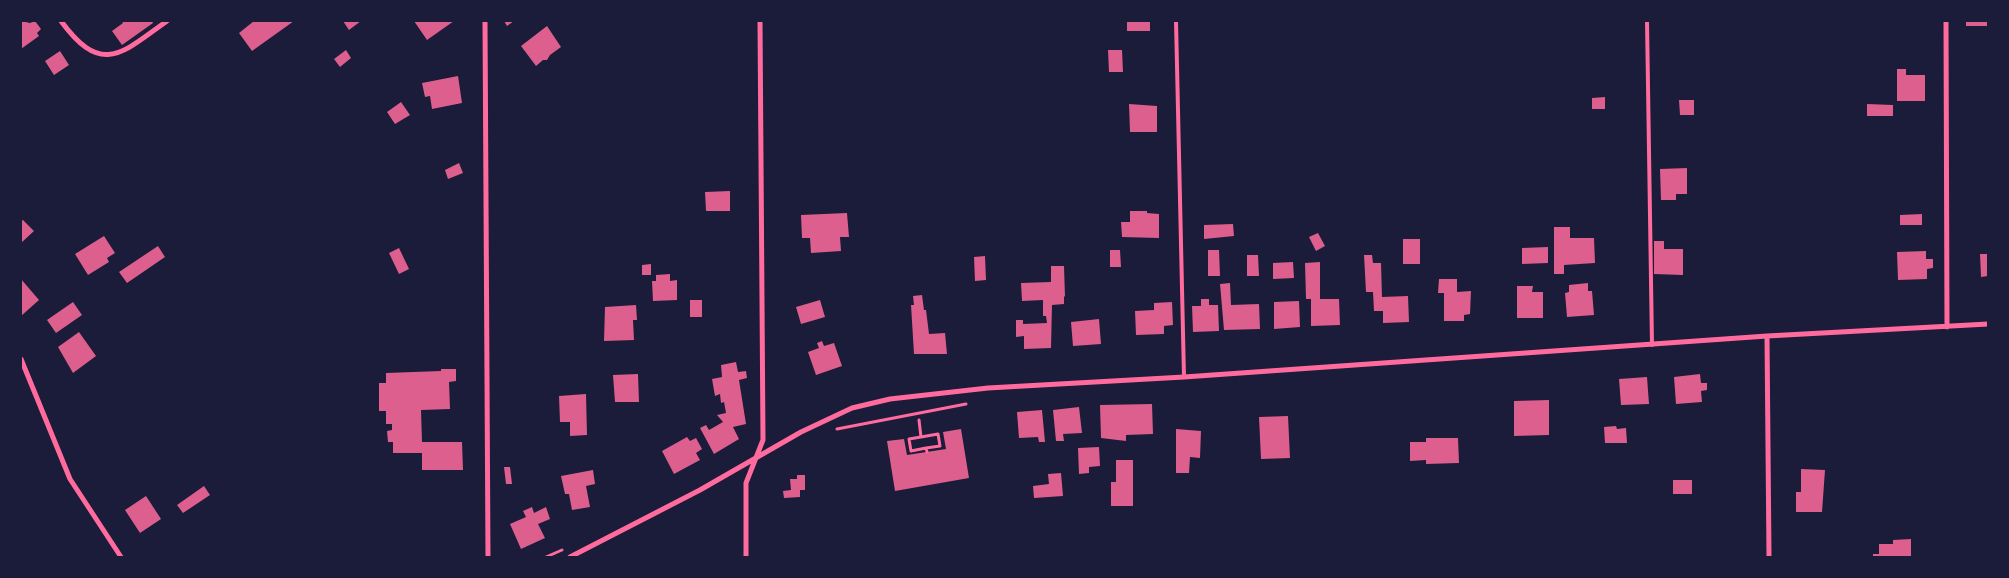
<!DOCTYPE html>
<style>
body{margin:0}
#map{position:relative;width:2009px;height:578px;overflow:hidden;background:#1b1b3a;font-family:"PT Sans Narrow",sans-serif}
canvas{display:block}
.frame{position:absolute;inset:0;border:22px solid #1b1b3a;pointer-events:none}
</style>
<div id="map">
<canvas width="2009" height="578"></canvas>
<div class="frame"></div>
</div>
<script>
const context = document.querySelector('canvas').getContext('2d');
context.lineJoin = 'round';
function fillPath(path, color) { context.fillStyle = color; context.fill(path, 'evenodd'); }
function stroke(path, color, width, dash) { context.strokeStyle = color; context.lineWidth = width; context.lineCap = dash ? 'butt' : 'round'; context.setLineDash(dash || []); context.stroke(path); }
fillPath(new Path2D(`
 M21,21L30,23L35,21L41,29L37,33L39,36L21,49Z
 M122,21H152L153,23L122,45L112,31L123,23Z
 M254,21H294L252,51L239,33Z
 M343,21H361L349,30Z
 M414,21H454L427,40Z
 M504,21H514L507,26Z
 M1127,21H1150V31H1127Z
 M1966,21H1988V26H1966Z
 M547,26L561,47L550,55L547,60H543L536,66L521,46Z
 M346,50L351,58L340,67L334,59Z
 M1108,50H1122L1123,72H1109Z
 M60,51L69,65L54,75L45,61Z
 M1897,69H1906V75H1925V101H1897Z
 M458,76L462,103L432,109L430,96L425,97L422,83Z
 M1605,97V109H1592V98Z
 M1679,100H1694V115H1680Z
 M401,102L410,115L395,124L387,112Z
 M1129,104L1157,106V132H1130Z
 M1867,104L1893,105V116H1867Z
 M459,163L463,173L448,179L445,170Z
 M1687,168V194H1676V200H1661L1660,169Z
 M730,191V211H706L705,192Z
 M1130,211H1147V213L1159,214V238L1122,237L1121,222H1130Z
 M847,213L849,237H840L841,251L811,253L810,238H802L801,215Z
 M1922,214V225H1900V215Z
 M23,220L34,231L21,243V221Z
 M1233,224L1234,236L1204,239V225Z
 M1554,227H1570V238H1594L1595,263L1564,265V274H1554Z
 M1318,233L1325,246L1316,251L1309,237Z
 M104,236L115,253L107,258L109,262L88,275L75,254Z
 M1403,239H1420V264H1403Z
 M1654,241H1664V249H1683V275L1654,274Z
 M158,246L165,257L127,283L119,272Z
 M1548,247V263L1522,264V248Z
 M399,248L409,269L399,274L389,253Z
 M1110,250H1120L1121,267H1110Z
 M1208,250H1219L1220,276H1208Z
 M1926,251V259H1933V268L1927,269V279L1898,280L1897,252Z
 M1980,254H1988V276L1981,277Z
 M1247,255H1258L1259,276H1247Z
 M1364,255H1372L1373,263H1381L1382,297L1408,296L1409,322L1383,323V311H1374L1373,292H1366Z
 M985,256L986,280L975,281L974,257Z
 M1293,262L1294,278L1273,279V263Z
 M1320,262V299H1339L1340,325L1311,326V299H1306L1305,263Z
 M651,264V275H642V265Z
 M1051,266H1064L1065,297L1064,296V304L1052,305L1051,348L1024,349V336L1016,337V320H1023V324L1047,323L1046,316H1043V300L1022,301L1021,283L1051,282Z
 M670,274V281L677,280V300L653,301L652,281H656V275Z
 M21,279L39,300L21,316Z
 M1439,279H1457V292L1471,291L1470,314L1464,315V321H1444V293H1438Z
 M1230,283L1231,305L1259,304L1260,329L1224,330L1220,284Z
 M1588,283V291H1592L1594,315L1567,317L1565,293L1569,292V285Z
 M1517,286H1533L1532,292H1543V318H1517Z
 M922,295L924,310H926L929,334L945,333L947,354H914L911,305H914L913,296Z
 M1201,299H1209V305H1218L1219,331L1193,332L1192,306H1201Z
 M690,300H702V317H690Z
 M820,300L825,317L801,324L796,307Z
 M1299,301L1300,327L1274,329V302Z
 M73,302L82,315L56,333L47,320Z
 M1172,302L1173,325L1164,326V334L1136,335L1135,311L1154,310V303Z
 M636,305L637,320H633L634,340L604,341L605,307Z
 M1099,319L1101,344L1073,346L1071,322Z
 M79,332L96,356L73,373L58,347Z
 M822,341L824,346L834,343L842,366L816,375L808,352L819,348L817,343Z
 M736,362L738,372L746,371L747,378L739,380L746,424L733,427L739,439L714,454L700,428L706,425L709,430L723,422L717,415L726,413L724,402L721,403L720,394L715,396L712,379L722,377L721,365Z
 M441,369H456V381L449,382L450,409L421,410L422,442H462L463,470H422V453H393V442H388L387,431L392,430V424H386V411H379V383H386V373L441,371Z
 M638,374L639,402H615L613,375Z
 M1700,374L1701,383H1707V390L1701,391L1702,402L1676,404L1674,377Z
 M1647,377L1649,404L1621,405L1619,379Z
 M586,394L587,435L570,436V422H560L559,396Z
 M1549,400V435L1514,436V401Z
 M1152,404L1153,434L1126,435V441L1101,438L1100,405Z
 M1079,407L1082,433L1063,434L1064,441H1056L1053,410Z
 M1042,410L1045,442H1039L1038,437L1019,438L1017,412Z
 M1288,416L1290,458L1261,459L1259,417Z
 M1616,426L1617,429L1626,428L1627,443H1605L1604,427Z
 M961,429L969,478L895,491L887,441L904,439L907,455L946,449L943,432Z
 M1176,429L1201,431L1200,458L1190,457L1189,473H1176Z
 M687,437L690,441L696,438L702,449L696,453L700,460L674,474L662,451Z
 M1426,438H1458L1459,463L1426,464V460L1410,461V442H1426Z
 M1099,447L1100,466L1089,467V473L1079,474L1078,448Z
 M1116,460H1133V506H1111V482H1116Z
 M504,467H510L512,484H506Z
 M1801,469L1825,470L1822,512H1796V492H1801Z
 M593,470L595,484L586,486L590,507L572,510L569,494H565L561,476Z
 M1061,473L1063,496L1034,498L1033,486L1049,484L1048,474Z
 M797,475H805V490H800V497L784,498L783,491L791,490L790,479H797Z
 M1673,480H1692V494H1673Z
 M204,486L210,495L183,513L177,505Z
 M146,496L161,519L140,533L125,510Z
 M532,507L534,513L546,507L550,519L538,524L545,538L521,549L510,524L526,517L523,511Z
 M1911,539V557H1873V554H1879V544H1893V540Z`), '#dd5f8e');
stroke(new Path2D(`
 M919,420L921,437L909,439L911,451L926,448L927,452
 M837,429L966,404
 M921,437L938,434L940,446L926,448
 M546,557L562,550`), '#ff6b9d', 3);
stroke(new Path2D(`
 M1176,21L1184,377
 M1647,21L1652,345`), '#ff6b9d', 4);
stroke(new Path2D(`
 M61,21C102,77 122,53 167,21
 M485,21L488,557
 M1946,21L1947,327
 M1767,336L1769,557
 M21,359L70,479L121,557
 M570,557L700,490L801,432L852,408L890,399L988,388L1184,377L1767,336L1988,324
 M746,557V483L763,440L760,21`), '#ff6b9d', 5);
</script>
